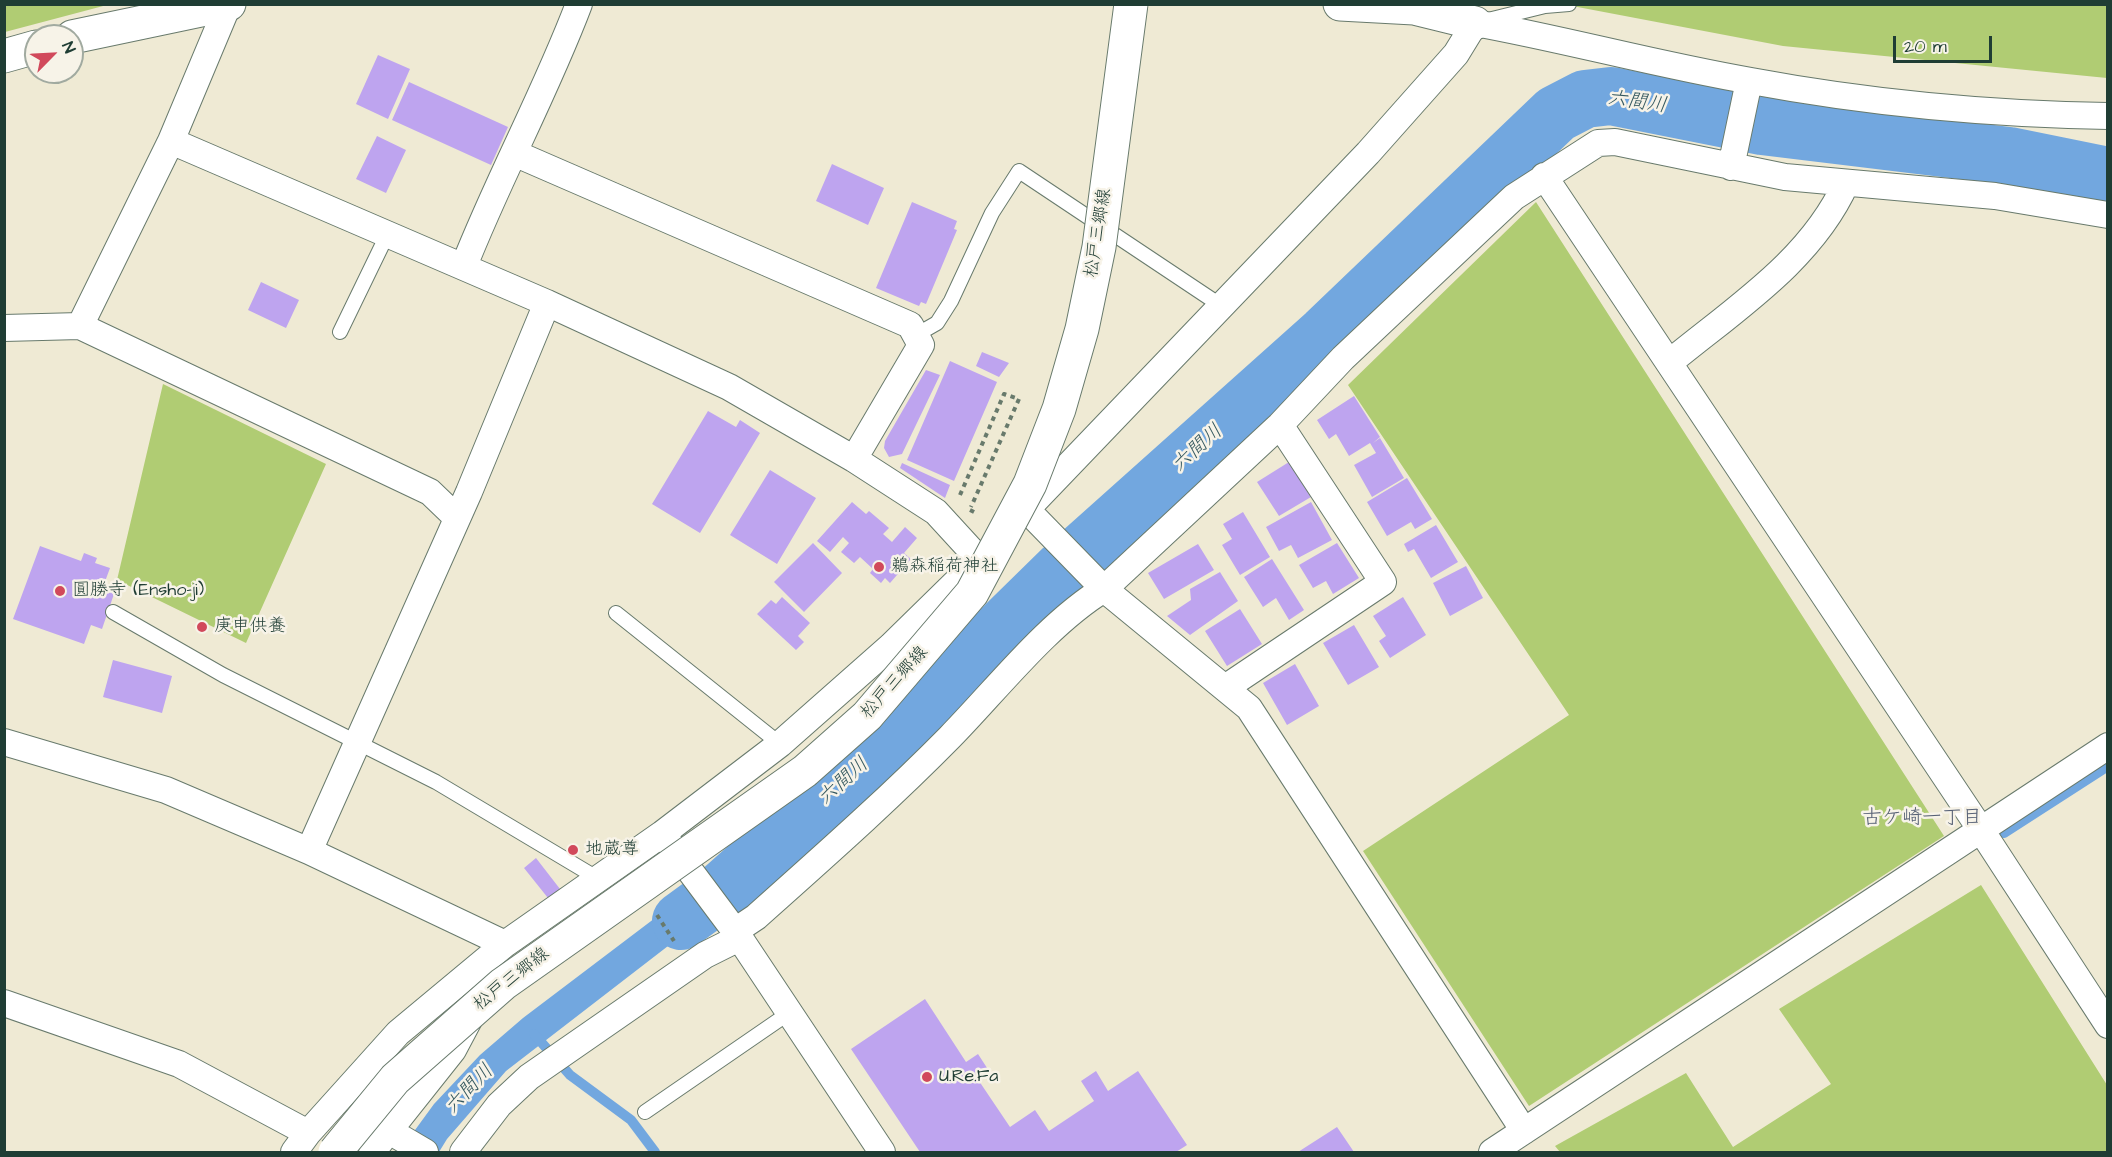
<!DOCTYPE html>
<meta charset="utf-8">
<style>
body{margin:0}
#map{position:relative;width:2112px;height:1157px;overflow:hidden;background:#efead4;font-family:"Architects Daughter",sans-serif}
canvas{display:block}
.frame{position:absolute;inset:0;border:6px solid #1f3d34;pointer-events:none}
.north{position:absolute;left:24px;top:24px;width:60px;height:60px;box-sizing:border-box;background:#f7f3e8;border:2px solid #a1aaa0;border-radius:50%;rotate:66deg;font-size:16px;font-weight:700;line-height:24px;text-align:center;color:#1f3d34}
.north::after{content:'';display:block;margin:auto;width:21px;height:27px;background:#d1495b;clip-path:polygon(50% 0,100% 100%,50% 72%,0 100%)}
.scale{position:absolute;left:1893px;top:36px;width:99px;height:27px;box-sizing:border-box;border:3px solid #1f3d34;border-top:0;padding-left:8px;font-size:18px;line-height:21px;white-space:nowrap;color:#1f3d34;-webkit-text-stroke:4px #f7f3e8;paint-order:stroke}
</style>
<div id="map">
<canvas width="2112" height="1157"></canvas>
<div class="frame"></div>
<div class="north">N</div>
<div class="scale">20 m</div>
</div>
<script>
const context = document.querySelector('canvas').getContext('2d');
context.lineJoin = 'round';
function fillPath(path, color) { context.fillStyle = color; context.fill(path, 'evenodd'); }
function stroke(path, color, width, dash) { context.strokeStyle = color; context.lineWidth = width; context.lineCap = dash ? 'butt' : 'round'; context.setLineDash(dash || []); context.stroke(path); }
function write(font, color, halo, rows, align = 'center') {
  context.font = font + ' "Architects Daughter","Klee One",sans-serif'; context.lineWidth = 5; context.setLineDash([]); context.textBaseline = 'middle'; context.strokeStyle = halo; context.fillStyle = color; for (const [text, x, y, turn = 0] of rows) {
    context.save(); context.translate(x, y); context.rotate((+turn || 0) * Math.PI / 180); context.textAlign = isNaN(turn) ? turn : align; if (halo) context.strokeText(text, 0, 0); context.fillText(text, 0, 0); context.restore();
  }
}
fillPath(new Path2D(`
 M5,4H107V5L5,32Z
 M1567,5H2107V78L1783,46Z
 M1536,202L1944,836L1529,1106L1363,851L1569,715L1348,385Z
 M163,384L326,464L246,643L117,580Z
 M1981,885L2107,1085V1152H1560L1555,1146L1686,1073L1733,1147L1831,1084L1779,1009Z`), '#b0cc73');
fillPath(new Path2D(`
 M733,859L751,882L506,1071L447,1139L439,1152H399L434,1104L480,1055L523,1018Z`), '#72a7df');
stroke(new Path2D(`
 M2004,833L2108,766
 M534,1034L570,1075L631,1120L655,1152`), '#72a7df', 10);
stroke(new Path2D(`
 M681,921L718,894L865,763L1063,569L1326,334L1556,114L1585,99L1611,96L1762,126L2009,156L2108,176`), '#72a7df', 58);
fillPath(new Path2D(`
 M378,55L410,69L388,119L356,104Z
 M409,82L508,127L491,165L392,120Z
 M377,136L406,150L386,193L356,179Z
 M832,164L884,188L868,225L816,201Z
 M912,202L957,221L954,229L957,230L926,304L921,302L919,306L876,288Z
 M261,282L299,300L286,328L248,310Z
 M982,352L1009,363L999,377L976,366Z
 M950,361L997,382L954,481L907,460Z
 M926,370L940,375L902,454L889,457L884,448L885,441Z
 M1354,396L1380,437L1373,443L1380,438L1404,478L1372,497L1354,465L1376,453L1370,443L1349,456L1336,434L1329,439L1317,420Z
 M708,411L736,427L740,420L760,433L700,533L652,504Z
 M1289,462L1311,497L1279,516L1257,482Z
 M902,463L950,485L945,498L900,468Z
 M770,470L816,498L777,564L730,535Z
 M1407,478L1432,519L1415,529L1411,522L1387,536L1367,502Z
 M852,502L866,514L869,511L889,528L883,534L892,542L905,527L917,538L904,553L911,559L890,583L885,578L881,583L870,573L873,569L860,557L854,563L841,552L849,543L843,537L830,552L817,541Z
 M1311,502L1332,540L1298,558L1291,545L1279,551L1266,527Z
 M1243,512L1270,557L1240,575L1222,545L1232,539L1223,524Z
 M1436,525L1458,562L1431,578L1414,549L1408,552L1404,544Z
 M813,543L842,573L804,612L774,582Z
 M1337,543L1359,578L1333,594L1326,581L1313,588L1299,565Z
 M1198,544L1214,570L1164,599L1148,573Z
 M40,546L81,561L84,553L97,558L95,563L110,568L103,587L115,591L102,629L91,625L84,644L13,619Z
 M1272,559L1304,610L1289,620L1276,598L1263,607L1244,577Z
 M1466,566L1483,598L1450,616L1433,583Z
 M1220,572L1238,601L1190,635L1167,616L1191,600L1190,589Z
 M782,597L810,623L798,636L804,642L796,650L757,614L771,600L776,604Z
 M1403,597L1426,635L1390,658L1379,641L1386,636L1373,616Z
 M1240,609L1262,644L1227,666L1205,631Z
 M1354,625L1379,667L1348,685L1323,643Z
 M113,660L172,676L162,713L103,697Z
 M1295,664L1319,706L1287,725L1263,683Z
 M536,858L560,889L548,898L524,868Z
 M925,999L966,1062L978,1054L991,1074L979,1081L1010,1127L1035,1110L1049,1131L1094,1101L1081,1081L1096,1071L1108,1091L1138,1071L1187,1145L1176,1152H920L851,1049Z
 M1337,1127L1354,1152H1298Z`), '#bea4ef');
const lane = new Path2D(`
 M1488,20L1545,6L1569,4
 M340,332L388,233
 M916,335L937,323L951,301L992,213L1019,171L1223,307
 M113,612L223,675L436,782L597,878
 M616,613L780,744
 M645,1112L789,1013`);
const street = new Path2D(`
 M228,5L171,141L547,303
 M514,153L910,325L921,345L854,459
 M1731,167L1749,81
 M1544,176L1981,830L2108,1025
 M464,266C499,177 545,94 579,4
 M80,326L171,141
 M4,328L80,326L430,492L456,517
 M1669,363C1733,310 1811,261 1846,183
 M1026,509L1104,589L1280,425L1343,358L1514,197L1598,143L1615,142L1785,177L1995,196L2108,215
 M1021,515L1368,153L1456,54L1475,23C1568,40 1658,65 1751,81C1869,103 1988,114 2108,116
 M1225,688L1383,582L1280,425
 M4,742L166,790L309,851L505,944
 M670,844L735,931L882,1152
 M309,851L469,492L547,303L729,387L854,459L936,512L980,560
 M735,931L756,917C822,858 888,800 950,737C997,689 1047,624 1104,589L1249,708L1524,1131
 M4,1003L179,1064L308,1133
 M374,1122L425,1152
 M294,1152L308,1133L398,1033L505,944L662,834L780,744L891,646L986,553
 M372,1152L453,1050L470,1018
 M463,1152L499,1105L529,1077L705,955L739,938
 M1492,1152L2108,746`);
const secondary = new Path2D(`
 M1340,4L1414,8L1475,23
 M72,37L229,4
 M4,56L36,47`);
stroke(lane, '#687a6c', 16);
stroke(street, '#687a6c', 28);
stroke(secondary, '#687a6c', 35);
stroke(new Path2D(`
 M960,495L1004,394L1019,399L971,507
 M657,915L674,941`), '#687a6c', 4, [4.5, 4.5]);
stroke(lane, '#fff', 14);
stroke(street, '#fff', 26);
stroke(secondary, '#fff', 33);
const secondaryBridge = new Path2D(`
 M335,1152L395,1079L503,984L805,771L867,716L972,593L1030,484L1059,409L1082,329L1099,247L1131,4`);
stroke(secondaryBridge, '#687a6c', 35, []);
stroke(new Path2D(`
 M970,510L978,514`), '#687a6c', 4, [4.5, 4.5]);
stroke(secondaryBridge, '#fff', 33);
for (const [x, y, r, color] of [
 [879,567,6,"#d1495b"],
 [60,591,6,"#d1495b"],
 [202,627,6,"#d1495b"],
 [573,850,6,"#d1495b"],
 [927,1077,6,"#d1495b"]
]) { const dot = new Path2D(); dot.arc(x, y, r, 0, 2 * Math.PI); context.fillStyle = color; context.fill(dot); stroke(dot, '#f7f3e8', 2); }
write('18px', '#1f3d34', '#f7f3e8', [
 ["松戸三郷線",1099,233,-81],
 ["松戸三郷線",895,683,-48],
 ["松戸三郷線",512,980,-38]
]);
write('18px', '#1f3d34', '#f7f3e8', [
 ["鵜森稲荷神社",891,567],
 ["圓勝寺 (Ensho-ji)",72,591],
 ["庚申供養",214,627],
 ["地蔵尊",585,850],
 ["U.Re.Fa",939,1077]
], 'left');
write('italic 20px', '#34585f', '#f7f3e8', [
 ["六間川",1637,103,8],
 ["六間川",1198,449,-42],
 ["六間川",844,782,-42],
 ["六間川",470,1090,-46]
]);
write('20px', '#576175', '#f7f3e8', [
 ["古ケ崎一丁目",1922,819]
]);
</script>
